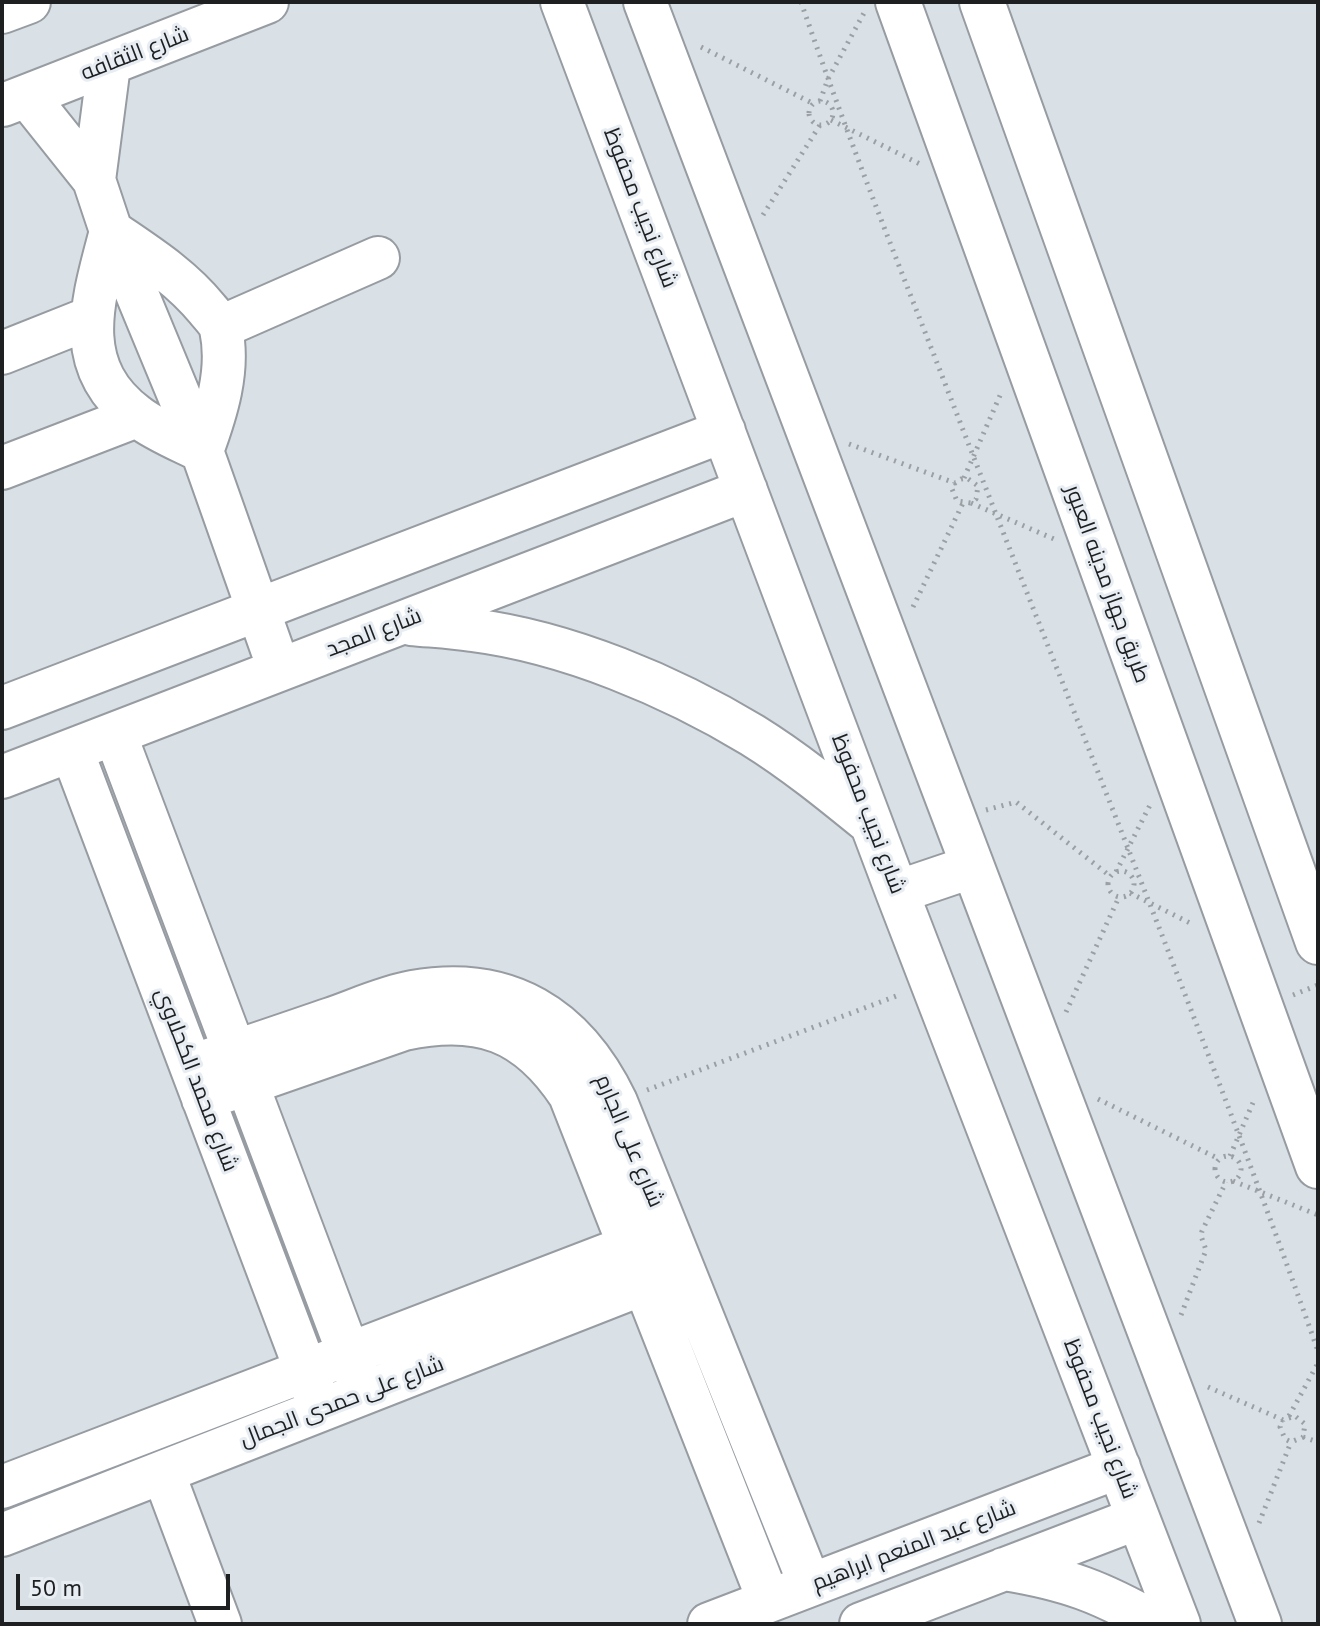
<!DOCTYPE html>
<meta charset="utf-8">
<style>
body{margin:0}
#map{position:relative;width:1320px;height:1626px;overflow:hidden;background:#d9e0e6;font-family:"PT Sans",sans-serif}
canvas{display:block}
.frame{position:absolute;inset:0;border:4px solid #1d1f21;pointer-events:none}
.scale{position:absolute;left:16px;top:1574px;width:214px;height:36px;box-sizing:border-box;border:4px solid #1d1f21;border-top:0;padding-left:10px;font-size:24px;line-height:28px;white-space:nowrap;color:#1d1f21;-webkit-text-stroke:6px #e7edf3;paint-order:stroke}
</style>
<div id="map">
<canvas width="1320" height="1626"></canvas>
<div class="frame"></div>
<div class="scale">50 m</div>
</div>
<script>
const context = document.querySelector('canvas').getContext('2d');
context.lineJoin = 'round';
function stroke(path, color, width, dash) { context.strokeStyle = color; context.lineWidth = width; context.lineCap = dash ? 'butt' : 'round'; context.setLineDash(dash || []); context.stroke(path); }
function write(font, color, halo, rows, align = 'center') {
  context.font = font + ' "PT Sans",Cairo,sans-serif'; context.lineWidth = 6; context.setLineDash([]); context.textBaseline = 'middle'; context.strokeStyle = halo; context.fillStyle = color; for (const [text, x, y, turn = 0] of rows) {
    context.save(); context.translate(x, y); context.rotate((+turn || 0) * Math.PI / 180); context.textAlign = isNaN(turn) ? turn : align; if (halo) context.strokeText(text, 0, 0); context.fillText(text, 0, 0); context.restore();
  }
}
const minor = new Path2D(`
 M562,2L897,892L1179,1624
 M645,2L1260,1624
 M2,12L29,2
 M27,96L94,180L111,231L202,451L279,669
 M3,105L267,2
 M94,180L109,65
 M111,231C146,255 180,276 207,309C212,315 219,322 221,329C230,370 216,413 202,451C180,440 157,431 137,416C70,366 93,300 111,231Z
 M221,327L378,258
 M2,353L90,318
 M2,468L137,416
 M411,624C432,626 452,627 472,630C567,642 671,686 752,735C794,761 832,792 870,823
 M2,708L724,431
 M115,734L359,1381
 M72,751L316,1397
 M2,777L746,490
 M897,892L971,867
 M191,1066C238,1051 284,1035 331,1019C357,1010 385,997 413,992C508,975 575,1017 616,1102L810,1585
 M203,1099L404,1029C479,1013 527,1030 570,1095L769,1601
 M163,1472L220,1624
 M2,1487L656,1236
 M2,1535L668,1274
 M1004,1569C1067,1579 1101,1592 1157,1624
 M709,1624L1119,1467
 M861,1624L1138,1518`);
const major = new Path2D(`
 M898,2L1318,1166
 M982,2L1318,942`);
stroke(minor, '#969ca2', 46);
stroke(major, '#969ca2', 48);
stroke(new Path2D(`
 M801,2C842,121 888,238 934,355C1062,687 1199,1016 1318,1351
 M701,47L814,104
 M820,101L828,79L864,13
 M809 113a12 12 0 1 1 24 0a12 12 0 1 1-24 0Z
 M831,120L920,164
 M763,215L820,125
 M849,444L955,483L961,479L967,478L978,486L976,499L971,503L957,501L952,489L955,483
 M964,478L1002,391
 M971,503L1054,539
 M913,607L963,503
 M986,810L1016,802L1110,876
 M1108 884a13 13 0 1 1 26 0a13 13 0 1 1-26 0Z
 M1116,872L1150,805
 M1130,893L1194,925
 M1293,995L1318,985
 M1066,1012L1119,897
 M647,1090L899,995
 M1098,1099L1219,1159
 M1230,1156L1255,1098
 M1215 1169a13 13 0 1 1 26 0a13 13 0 1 1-26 0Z
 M1233,1181L1318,1215
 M1181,1315L1206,1250L1201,1236L1202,1231L1226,1182
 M1208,1387L1283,1420L1295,1416L1305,1424L1303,1437L1291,1442L1285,1439L1280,1427L1283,1420
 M1289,1416L1318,1363
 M1303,1437L1318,1442
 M1259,1523L1291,1442`), '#9ba0a5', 5, [2, 6]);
stroke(minor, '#fff', 42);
stroke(major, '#fff', 44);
write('22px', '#1d1f21', '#e7edf3', [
 ["شارع الثقافه",135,54,-21],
 ["شارع نجيب محفوظ",640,208,69],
 ["طريق جهاز مدينه العبور",1107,584,70],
 ["شارع المجد",374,633,-21],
 ["شارع نجيب محفوظ",868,814,69],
 ["شارع محمد الكحلاوي",196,1080,69],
 ["شارع على الجارم",629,1141,67],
 ["شارع على حمدى الجمال",342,1402,-21],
 ["شارع نجيب محفوظ",1100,1419,69],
 ["شارع عبد المنعم ابراهيم",914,1546,-21]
]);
</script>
